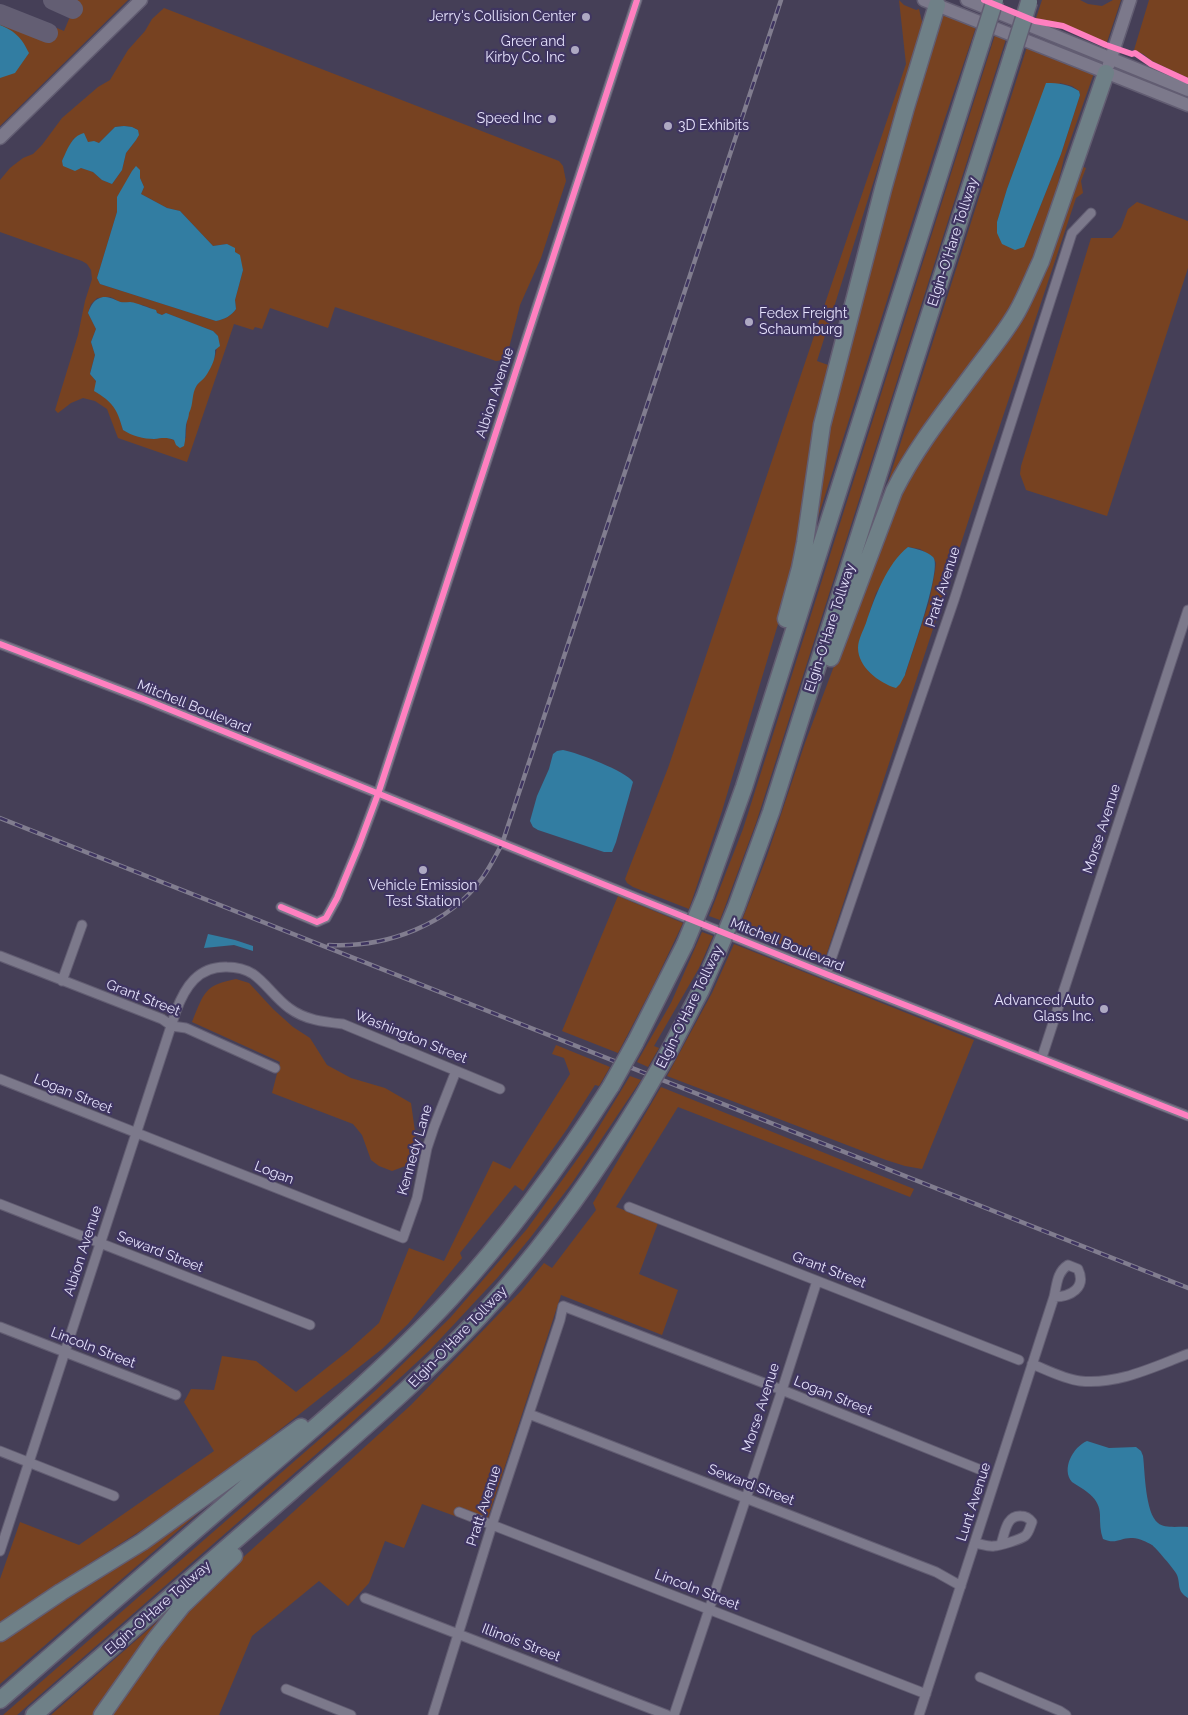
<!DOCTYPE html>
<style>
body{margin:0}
canvas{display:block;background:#453f57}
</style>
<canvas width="1188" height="1715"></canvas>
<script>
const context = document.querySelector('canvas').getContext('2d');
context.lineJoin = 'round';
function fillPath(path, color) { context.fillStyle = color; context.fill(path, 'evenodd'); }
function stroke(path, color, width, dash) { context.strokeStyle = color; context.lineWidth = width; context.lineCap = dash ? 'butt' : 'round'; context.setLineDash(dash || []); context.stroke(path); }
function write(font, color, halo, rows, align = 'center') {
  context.font = font + ' Raleway,sans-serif'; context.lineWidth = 4.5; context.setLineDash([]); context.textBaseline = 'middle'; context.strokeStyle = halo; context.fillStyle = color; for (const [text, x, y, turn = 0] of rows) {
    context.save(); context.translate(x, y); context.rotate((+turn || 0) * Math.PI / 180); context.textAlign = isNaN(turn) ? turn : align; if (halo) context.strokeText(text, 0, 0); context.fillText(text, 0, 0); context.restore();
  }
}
fillPath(new Path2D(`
 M77,0H128L0,126V23L50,40L57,28L64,31Z
 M899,0L904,5L916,10L919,9L922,22L921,31L817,361L831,366L800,533L787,594L722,811L689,909L633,887L627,883L625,879L668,768L906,64Z
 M1042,0H1080L1088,4L1102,6L1113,0H1121L1106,45L1063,26L1035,21Z
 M1149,0H1188V78L1152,61L1143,54L1134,50Z
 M164,8L559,161L563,166L566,181L541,258L520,305L509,348L504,360L496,361L335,307L328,328L270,308L262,329L255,327L253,330L234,324L187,462L118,438L107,409L95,401L83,398L71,403L58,413L55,410L78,335L85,301L92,279L91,270L87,264L82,261L0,232V180L10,168L23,158L33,154L42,145L62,118L98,87L110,80L128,50L145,31L152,19ZM124,126L132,127L138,130L136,140L126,153L122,170L112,184L102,180L93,172L62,161L74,138L88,142L99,143L115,127ZM139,176L144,187L141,194L167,208L180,211L213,246L227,244L235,252L243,270L235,300L236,309C231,316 225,319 216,321L100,284L97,278L117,212V197ZM110,297C114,298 117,301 120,302C129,304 139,303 148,307C153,309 156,313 162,315L166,313L213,331L218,336C217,343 217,353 214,359C209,372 205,375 197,385C189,395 186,425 186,438L174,440L164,437L153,439L123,430L118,412L90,373L95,355L91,342L96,329L88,313L91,304L97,298Z
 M944,14L976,27L944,121L813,533L823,448L901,151L918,91Z
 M995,35L1006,39L756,823L720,920L709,916L743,829Z
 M1027,47L1094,73L1064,158L1052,209L1035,263L1013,308L883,498ZM1060,83L1072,86L1079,91L1080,95L1061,154L1028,237L997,222L1007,189L1023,146Z
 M1083,167L1086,168L1081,181L1083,193L1076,198L983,476L826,956L822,959H816L739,928L767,856L805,743L894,507L919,457L998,350L1066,210ZM908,547L920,549L933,557L936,563L935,571L929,602L905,675L891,686L869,672L858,648L876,593Z
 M1137,202L1188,221V268L1107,516L1026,490L1020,474L1021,466L1091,238H1112L1121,228L1128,209Z
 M618,896L683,923L654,984L618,1053L562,1031Z
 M702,932L713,936L699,968L654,1046L659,1048L648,1067L637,1062L671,1003Z
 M734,944L974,1040L922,1169L905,1166L886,1160L667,1076L712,993Z
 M236,979L249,983L273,1009L293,1027L310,1038L327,1065L351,1078L385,1088L411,1103L418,1153L416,1162L392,1171L379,1166L371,1160L362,1135L353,1124L272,1093L280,1062L192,1022C204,993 204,985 236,979Z
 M556,1045L610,1067L599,1086L595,1085L567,1129L523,1191L515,1185L460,1253L462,1258L408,1324L382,1349L263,1443L162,1517L84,1567L86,1571L0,1626V1579L20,1522L79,1545L214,1451L184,1402L191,1389L214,1390L222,1356L256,1361L296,1392L348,1351L379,1323L409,1248L444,1261L493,1161L510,1169L570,1074L564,1058L552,1054Z
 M630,1076L641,1080L572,1183L530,1238L498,1277L430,1350L345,1429L17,1715H3L375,1391L450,1318L527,1229L591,1140Z
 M661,1087L914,1189L910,1197L678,1107L616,1207L658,1223L639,1274L678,1290L662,1335L561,1295L485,1527L422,1504L404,1548L385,1541L369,1583L348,1606L319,1581L252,1636L219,1715H111L158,1647L182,1616L238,1562L411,1405L521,1291L544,1263L552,1268L596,1210L593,1203Z
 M225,1490L0,1684V1641L16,1628Z
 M166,1614L168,1615L94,1715H51Z`), '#774221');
fillPath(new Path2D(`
 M0,25C16,32 21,37 29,53L15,73L0,78Z
 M1046,83C1059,83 1068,84 1079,91L1080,95L1061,154L1028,237L1024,247L1015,250L1002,244L997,233V222L1007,189Z
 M124,126L132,127L138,130L139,135L136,140L126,153L122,170L112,184L102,180L93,172L81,168L75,171L63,166L62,161C67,151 71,136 84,133L88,142L94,141L99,143L115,127Z
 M136,166L140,170V178L144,187L141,194L167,208L180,211L213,246L227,244L235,248V252L240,255L243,270L235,300L236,309C231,316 225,319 216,321L100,284L97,278L117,212V197L132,171Z
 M103,297C110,297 113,299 118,301C121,303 126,302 130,302C139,303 147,308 156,310L157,313L162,315L166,313L213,331L218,336L220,346L215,350C216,359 210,370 205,377C203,380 199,382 197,385C191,394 194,404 189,413C189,417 187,420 186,425C185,432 186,439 184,446L180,448L176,445L174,440C167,437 162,438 154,439C144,439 132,436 123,430C117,409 113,402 94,391L96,381L90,374L95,355L91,342L96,329L88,313C91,305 94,299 103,297Z
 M908,547C916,549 927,551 933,557C943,567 910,658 905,675L900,684L896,688C879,683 858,667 858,648C858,640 863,631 866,623C874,599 887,563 908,547Z
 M563,750C578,753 626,771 633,782L616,842L612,852H604L538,830L533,827L530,821L537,796L549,769L553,754L557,751Z
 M208,934L235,940L253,946V951L234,945L204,948Z
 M1087,1441L1109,1448L1136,1447L1141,1451L1143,1456C1145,1471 1145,1513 1158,1523C1165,1529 1179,1526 1188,1527V1598C1176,1590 1181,1585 1177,1575C1175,1570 1155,1547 1152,1545C1147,1542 1139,1538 1133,1538C1120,1537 1117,1545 1103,1539C1100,1531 1100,1523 1100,1515C1100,1497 1084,1490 1072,1482C1061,1469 1073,1447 1087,1441Z`), '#327da2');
stroke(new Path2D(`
 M53,0L73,9
 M0,14L48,33`), '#635e73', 20);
const street = new Path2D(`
 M0,644L146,700L826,974L1188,1116
 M281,907L317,922L326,918L337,898L359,845L378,794L637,0
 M0,956L162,1019L172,1026L186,1028L275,1068
 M826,974L954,600L1072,233L1091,213
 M62,981L82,925
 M1042,1057L1188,610
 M0,1079L403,1238L417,1198L427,1148L434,1127L456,1071
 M0,1204L310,1325
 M629,1207L1019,1360
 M0,1327L176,1395
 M1032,1364C1047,1370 1064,1379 1080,1381C1118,1385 1153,1367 1188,1354
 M529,1414L936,1572L961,1586
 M0,1451L114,1496
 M459,1512L926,1694
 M975,1543C981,1544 989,1547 994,1546C1000,1546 1021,1539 1025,1536C1029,1533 1030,1527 1032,1522C1029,1518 1026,1516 1021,1516C1006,1515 1005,1533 1001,1544
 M0,1551L176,1011C185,987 198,966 227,967C235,967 245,969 253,974C266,983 275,998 289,1008C305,1020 324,1022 343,1024L500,1089
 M365,1598L667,1715
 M980,1677L1060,1711L1066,1715
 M286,1689L351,1715
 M433,1715L492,1525L560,1320L563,1306L782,1390L981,1470
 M674,1715L782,1390L817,1281
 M919,1715L1054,1297C1057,1284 1057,1272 1068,1265L1078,1269C1087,1288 1070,1297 1054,1297`);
const secondary = new Path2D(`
 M924,0L1188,105
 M967,0L1188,90
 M1109,64L1130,0
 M0,138L141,0`);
const highway = new Path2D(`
 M786,619L800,568L805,543L822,425L883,189L906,107L937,5
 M831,658L894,491C916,447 946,410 975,371C989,352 1005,333 1017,312C1026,296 1033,278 1041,261L1106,73
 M705,896L744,787L981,44
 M736,908L771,812L1012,56
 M635,1043L685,944
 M667,1055L701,990L716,956
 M0,1633L61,1592L142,1542L301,1427
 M0,1700C80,1630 161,1560 241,1491C313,1429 386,1368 450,1299C511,1233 563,1161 611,1086
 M34,1715C120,1641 206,1566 292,1491C364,1428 437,1366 501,1293C554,1233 600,1167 642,1098
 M102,1715L154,1641L182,1606L234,1556`);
stroke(street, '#625d72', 11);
stroke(secondary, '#625d72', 15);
stroke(highway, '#625d72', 19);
stroke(street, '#7c798b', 9);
stroke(secondary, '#7c798b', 12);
stroke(highway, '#6f8087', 16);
const rail = new Path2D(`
 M0,818L1188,1288
 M329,945C386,948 449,925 483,877C490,867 496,855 502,844L781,0`);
stroke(rail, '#817d8f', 4.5);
stroke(rail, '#3f3561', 2.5, [8]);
const highwayBridge = new Path2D(`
 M981,44L995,0
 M1012,56L1029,2
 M685,944L705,896
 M716,956L736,908
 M611,1086L635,1043
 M642,1098L667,1055`);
stroke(highwayBridge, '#625d72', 19, []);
stroke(highwayBridge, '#6f8087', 16);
stroke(new Path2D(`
 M984,0L1035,21L1063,26L1106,45L1132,54L1135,53L1151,64L1188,81
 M0,644L146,700L826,974L1188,1116
 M281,907L317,922L326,918L337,898L359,845L378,794L637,0`), '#ff80c0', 6);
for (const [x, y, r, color] of [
 [586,17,5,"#aea9c3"],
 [575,50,5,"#aea9c3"],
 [552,119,5,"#aea9c3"],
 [668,126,5,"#aea9c3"],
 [749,322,5,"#aea9c3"],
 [423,870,5,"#aea9c3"],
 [1104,1009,5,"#aea9c3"]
]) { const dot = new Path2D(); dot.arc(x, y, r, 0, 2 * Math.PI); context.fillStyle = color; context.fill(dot); stroke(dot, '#3f3561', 2); }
write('14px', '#e6e2fd', '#3f3561', [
 ["Jerry's Collision Center",576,17],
 ["Greer and",565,42],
 ["Kirby Co. Inc",565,58],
 ["Speed Inc",542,119],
 ["3D Exhibits",678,126,"left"],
 ["Fedex Freight",759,314,"left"],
 ["Schaumburg",759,330,"left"],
 ["Vehicle Emission",423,886,"center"],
 ["Test Station",423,902,"center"],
 ["Advanced Auto",1094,1001],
 ["Glass Inc.",1094,1017]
], 'right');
write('14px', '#e6e2fd', '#3f3561', [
 ["Elgin-O'Hare Tollway",953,242,-72],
 ["Albion Avenue",495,393,-72],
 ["Pratt Avenue",943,587,-72],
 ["Elgin-O'Hare Tollway",830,628,-72],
 ["Mitchell Boulevard",194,707,22],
 ["Morse Avenue",1102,829,-72],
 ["Mitchell Boulevard",787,945,22],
 ["Grant Street",143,998,21],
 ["Elgin-O'Hare Tollway",690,1007,-64],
 ["Washington Street",411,1037,22],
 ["Logan Street",73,1094,22],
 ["Kennedy Lane",415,1150,-74],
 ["Logan",274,1173,21],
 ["Albion Avenue",83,1251,-72],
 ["Seward Street",160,1252,21],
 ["Grant Street",829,1270,21],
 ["Elgin-O'Hare Tollway",458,1337,-46],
 ["Lincoln Street",93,1348,21],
 ["Logan Street",833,1396,22],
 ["Morse Avenue",761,1408,-72],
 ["Seward Street",751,1485,21],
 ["Lunt Avenue",974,1502,-72],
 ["Pratt Avenue",484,1506,-72],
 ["Lincoln Street",697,1590,21],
 ["Elgin-O'Hare Tollway",158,1608,-41],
 ["Illinois Street",521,1643,21]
]);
</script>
